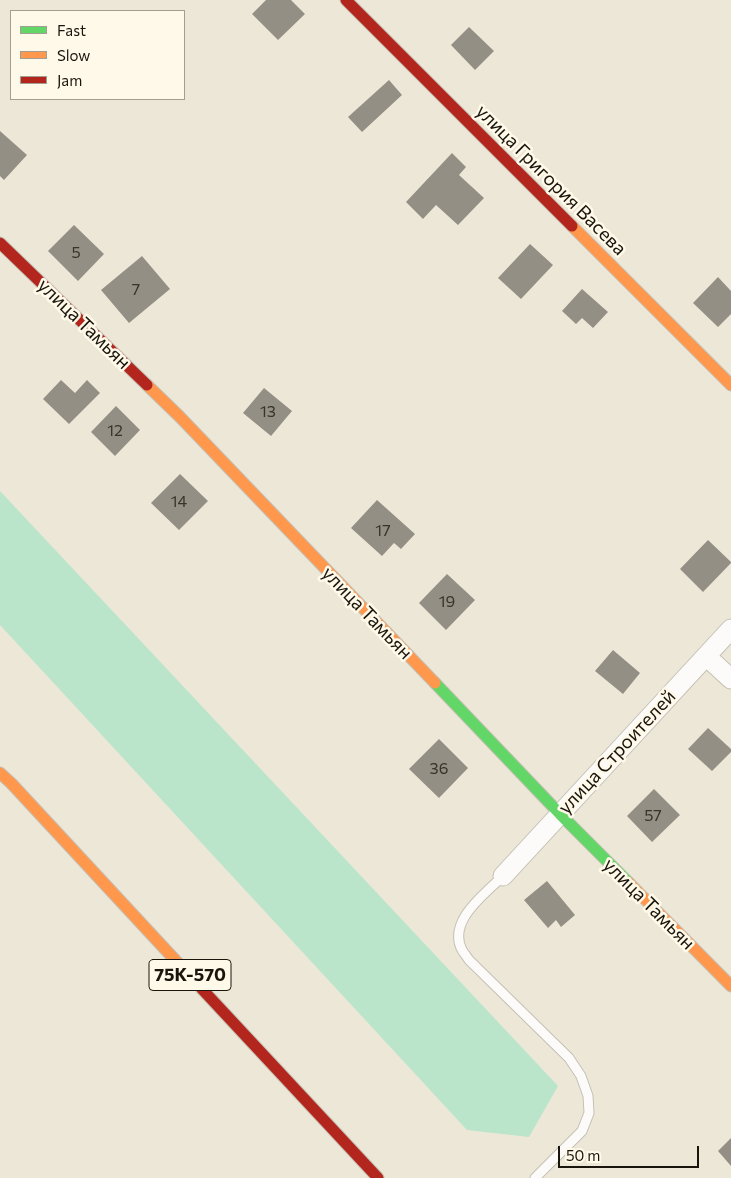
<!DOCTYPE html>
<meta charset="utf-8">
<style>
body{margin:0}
#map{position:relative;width:731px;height:1178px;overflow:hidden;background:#ede7d8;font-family:Commissioner,sans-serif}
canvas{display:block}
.legend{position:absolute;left:10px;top:10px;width:175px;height:90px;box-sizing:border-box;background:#fff9e9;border:1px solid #a39e91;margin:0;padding:6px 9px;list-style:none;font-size:15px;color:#19150c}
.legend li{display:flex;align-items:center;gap:10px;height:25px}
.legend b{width:25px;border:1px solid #a39e91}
.scale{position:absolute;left:558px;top:1146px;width:141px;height:22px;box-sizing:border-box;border:2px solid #19150c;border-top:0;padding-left:6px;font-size:15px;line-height:18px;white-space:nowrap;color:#19150c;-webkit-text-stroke:4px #fff9e9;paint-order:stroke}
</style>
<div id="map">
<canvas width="731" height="1178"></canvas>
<ul class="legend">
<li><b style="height:6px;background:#63d668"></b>Fast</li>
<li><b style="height:6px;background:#ff974d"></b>Slow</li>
<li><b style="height:6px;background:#b3261e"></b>Jam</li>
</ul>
<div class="scale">50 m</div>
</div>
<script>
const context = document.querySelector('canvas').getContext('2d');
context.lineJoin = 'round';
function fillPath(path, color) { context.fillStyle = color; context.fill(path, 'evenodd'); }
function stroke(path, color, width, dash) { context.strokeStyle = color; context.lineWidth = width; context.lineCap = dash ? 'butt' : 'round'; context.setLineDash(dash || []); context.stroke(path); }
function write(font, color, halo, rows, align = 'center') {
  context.font = font + ' Commissioner,sans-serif'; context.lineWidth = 5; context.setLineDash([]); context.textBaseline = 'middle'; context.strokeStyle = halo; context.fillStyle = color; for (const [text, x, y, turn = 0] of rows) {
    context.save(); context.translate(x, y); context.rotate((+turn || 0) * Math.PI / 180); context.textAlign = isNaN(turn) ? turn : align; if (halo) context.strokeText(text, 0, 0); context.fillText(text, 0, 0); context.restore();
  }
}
fillPath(new Path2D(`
 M0,491L558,1086L529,1137L467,1130L0,625Z`), '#bae5ca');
fillPath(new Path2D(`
 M266,0H291L305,14L278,40L252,14Z
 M469,27L494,51L475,70L451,45Z
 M389,80L402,95L362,132L348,117Z
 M0,131L27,155L4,180L0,176Z
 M452,153L466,167L459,175L484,198L458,225L436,205L423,219L406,202Z
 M74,225L104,254L78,281L48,251Z
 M530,244L553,265L521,299L498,278Z
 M142,256L170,289L129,323L101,290Z
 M718,277L731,291V314L718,327L693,303Z
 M582,289L608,312L593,328L582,318L576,324L562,311Z
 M61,380L75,393L87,380L100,393L69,424L43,399Z
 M264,388L292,411L271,436L243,413Z
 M116,406L140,430L115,456L91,432Z
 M180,474L208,501L179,530L151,503Z
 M377,500L415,534L401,549L394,543L382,556L351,528Z
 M708,540L731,562V563L703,592L680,569Z
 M447,574L475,600L446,630L419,603Z
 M613,650L640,673L623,694L595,671Z
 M708,728L731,749V752L712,771L688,749Z
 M439,739L468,768L439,798L409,769Z
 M654,789L680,815L652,842L627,816Z
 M547,881L575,915L561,927L556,920L548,928L524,900Z
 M731,1138V1166L718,1151Z`), '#948f84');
const lane = new Path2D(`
 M503,876C485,894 447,921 462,950C464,953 467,957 469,960L569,1058L581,1076L588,1096L589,1113L582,1131L535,1178`);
const street = new Path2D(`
 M706,656L731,679
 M503,876L731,629`);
const fast = new Path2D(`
 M435,683L560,814L628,882`);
const slow = new Path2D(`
 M572,226L731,385
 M147,385L180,417L435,683
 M0,773L11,783L202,989
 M628,882L731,986`);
const jam = new Path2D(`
 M346,0L572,226
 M0,243L147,385
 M202,989L378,1178`);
stroke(lane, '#c4c0b4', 11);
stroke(street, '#c4c0b4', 21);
stroke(fast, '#c4c0b4', 13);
stroke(slow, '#c4c0b4', 13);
stroke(jam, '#c4c0b4', 13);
stroke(lane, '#fcfbf9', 9);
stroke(street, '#fcfbf9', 19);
stroke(fast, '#63d668', 11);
stroke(slow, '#ff974d', 11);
stroke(jam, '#b3261e', 11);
write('16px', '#38342a', null, [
 ["5",76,253],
 ["7",136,290],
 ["13",268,412],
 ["12",115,431],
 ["14",179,502],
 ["17",383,531],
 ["19",447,602],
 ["36",439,769],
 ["57",653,816]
]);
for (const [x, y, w] of [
 [190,975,82]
]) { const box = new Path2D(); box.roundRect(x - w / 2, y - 15.5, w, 31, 4); context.fillStyle = '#fff9e9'; context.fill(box); stroke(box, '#19150c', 1); }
write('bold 18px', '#19150c', null, [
 ["75К-570",190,975]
]);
write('19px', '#19150c', '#fff9e9', [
 ["улица Григория Васева",551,180,45],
 ["улица Тамьян",84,324,44],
 ["улица Тамьян",367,613,46],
 ["улица Строителей",617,752,-47],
 ["улица Тамьян",649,904,45]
]);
</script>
